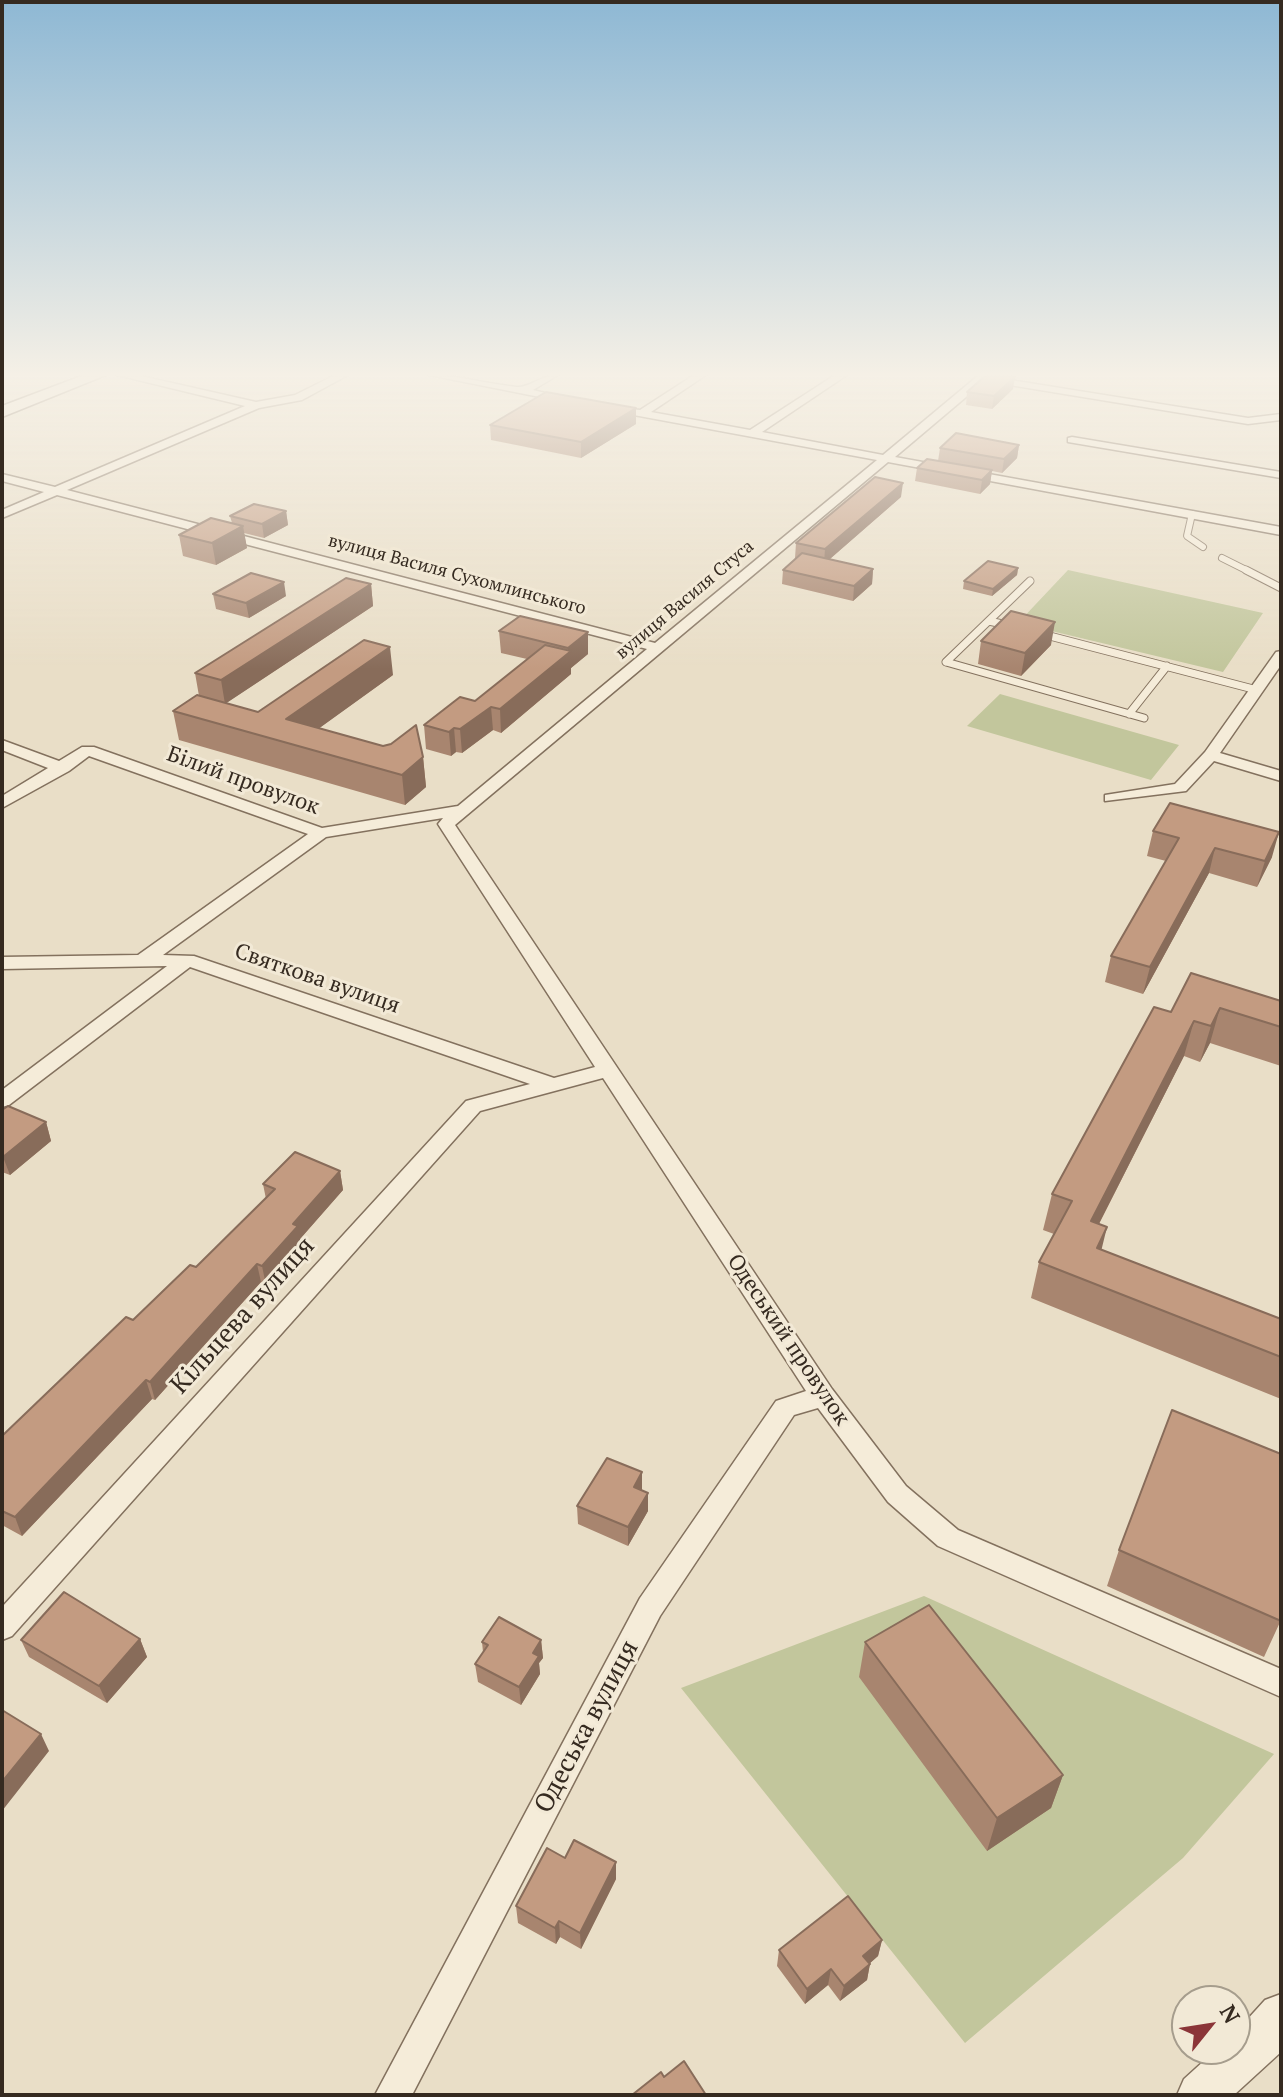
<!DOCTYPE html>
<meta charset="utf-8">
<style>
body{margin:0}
#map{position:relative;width:1283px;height:2097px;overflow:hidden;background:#e9dec7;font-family:"PT Serif",serif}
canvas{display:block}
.frame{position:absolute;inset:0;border:4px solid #352a20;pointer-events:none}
.north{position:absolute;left:1171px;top:1985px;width:80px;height:80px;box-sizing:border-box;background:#f2e9d6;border:2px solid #a69d8d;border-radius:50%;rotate:60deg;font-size:22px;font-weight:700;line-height:32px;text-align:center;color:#352a20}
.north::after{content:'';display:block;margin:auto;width:28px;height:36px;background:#8b3538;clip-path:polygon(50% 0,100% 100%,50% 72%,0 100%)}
</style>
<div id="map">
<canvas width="1283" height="2097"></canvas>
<div class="frame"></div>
<div class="north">N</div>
</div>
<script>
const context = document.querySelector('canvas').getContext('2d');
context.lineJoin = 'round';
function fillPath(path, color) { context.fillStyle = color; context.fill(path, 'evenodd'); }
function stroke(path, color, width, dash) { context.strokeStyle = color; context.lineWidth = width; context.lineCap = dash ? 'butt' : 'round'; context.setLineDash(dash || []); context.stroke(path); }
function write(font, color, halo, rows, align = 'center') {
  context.font = font + ' "PT Serif",serif'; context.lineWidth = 6; context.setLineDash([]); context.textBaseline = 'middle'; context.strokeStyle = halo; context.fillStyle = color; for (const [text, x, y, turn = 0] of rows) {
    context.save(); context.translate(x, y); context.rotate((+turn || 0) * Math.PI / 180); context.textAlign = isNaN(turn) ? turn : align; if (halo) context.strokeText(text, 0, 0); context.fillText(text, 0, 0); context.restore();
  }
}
fillPath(new Path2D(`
 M1068,570L1263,613L1223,672L1018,623Z
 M1000,694L1179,745L1151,780L967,726Z
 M924,1596L1274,1754L1183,1858L965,2043L681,1688Z`), '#c2c69c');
const serviceFar1 = new Path2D(`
 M1192,514L1187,536L1203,547
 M1222,558L1250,572`);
const service = new Path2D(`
 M1246,570L1281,588
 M989,621L1011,626
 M1042,634L1257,690
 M946,662L1144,718
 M946,662L1030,581
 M1129,714L1167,666`);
const minor = new Path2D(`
 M117,375H137L256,402L295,395L335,375H348L302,400L259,408L67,490L655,643L877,460L612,411L608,410V406L640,410L694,375H706L651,412L750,430L835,375H847L762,432L883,455L979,375L1248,418L1281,414V420L1248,424L985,381L895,457L1281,527V535L888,462L455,825L832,1389L906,1486L958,1530L1281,1669V1697L938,1546L888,1502L818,1408L794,1415L660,1616L412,2095H375L640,1598L776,1401L806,1391L603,1078L480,1111L12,1636L2,1640V1607L466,1101L530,1084L190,967L9,1105L2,1107V1090L167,966L2,969V957L138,955L308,834L89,756L69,771L2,808V796L48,768L2,750V740L59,761L82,747H94L322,828L458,806L647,649L57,495L2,518V510L44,492L2,481V474L55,487L245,406ZM443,818L438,824L595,1067L554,1078L194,956L163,955L326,837Z
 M429,375C459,375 487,384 517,387C529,388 541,375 558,375L533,390L570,399L565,402Z
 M1072,437L1281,472V478L1068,442V438Z
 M1281,651V665L1220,753L1281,771V781L1214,761L1186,791L1105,801V795L1175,784L1205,752L1276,652Z`);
const tertiary = new Path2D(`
 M1281,1994V2052L1234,2095H1177L1184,2079L1217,2049H1235V2033L1265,2000Z`);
const secondary = new Path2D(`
 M84,375H106L2,417V406Z`);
stroke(serviceFar1, '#83715e', 8);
stroke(service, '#83715e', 9);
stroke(minor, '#83715e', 3);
stroke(tertiary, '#83715e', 3);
stroke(secondary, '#655241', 3);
stroke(serviceFar1, '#f5ecd9', 6);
stroke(service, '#f5ecd9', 7);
fillPath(minor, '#f5ecd9');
fillPath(tertiary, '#f5ecd9');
fillPath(secondary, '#f5ecd9');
fillPath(new Path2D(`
 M1013,389L992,409L966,405L967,392Z
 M636,424L581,458L491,440L490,425Z
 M1019,445L1017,458L1002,473L992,471L990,484L980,494L915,481L917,468L938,461L940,448Z
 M901,497L830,559L873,569L872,584L853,601L782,584L783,570L796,558H795L796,543Z
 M286,511L288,525L264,538L244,533L247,548L216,565L183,556L179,535L232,523L230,516Z
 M1018,568L1017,575L992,596L963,589L964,581Z
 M371,584L373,606L226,703L258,712L393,675L319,728L423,757L426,787L405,805L179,740L173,711L199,696L195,673Z
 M213,594L286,596L249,618L216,609Z
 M499,631L588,632V654L571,668V674L501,733L493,730L462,753L456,752L451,756L426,749L424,725L475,701L527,659L501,653Z
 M981,641L1051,645L1021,676L978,664Z
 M1153,831L1272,857L1257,887L1209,873L1143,994L1105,982L1111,956L1166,861L1147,856Z
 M1281,1001V1066L1210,1043L1200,1062L1184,1056L1099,1224L1101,1250L1281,1319V1399L1031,1298L1039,1262L1054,1234L1043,1230L1052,1194L1171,1012Z
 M2,1110L46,1122L51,1141L10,1175L2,1172Z
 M340,1171L343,1190L300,1239L301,1245L266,1285L261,1282L155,1400L152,1399L22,1536L2,1525V1436L133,1320L196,1267L266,1199L263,1184Z
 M642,1490L648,1511L628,1546L578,1524L577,1506Z
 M1119,1550L1281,1620L1264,1657L1107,1586Z
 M140,1639L147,1657L107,1703L29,1657L21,1640Z
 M541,1640L543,1658L539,1663L540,1674L521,1705L478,1682L475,1664L483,1652L482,1642Z
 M865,1642L1063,1775L1051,1808L987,1851L859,1677Z
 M565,1858L616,1862V1879L581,1949L560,1937L556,1944L518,1923L516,1906Z
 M882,1940L878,1956L870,1963L867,1980L840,2001L828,1985L805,2004L777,1966L779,1950Z`), '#a8856f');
fillPath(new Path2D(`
 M1015,377L1013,389L992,409L994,396Z
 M636,408V424L581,458V442Z
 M1019,445L1017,458L1002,473L1004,459Z
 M992,470L990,484L980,494L982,480Z
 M903,483L901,497L824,564L825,549Z
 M286,511L288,525L264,538L262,524Z
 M243,526L247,548L216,565L212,543Z
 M1018,568L1017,575L992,596L993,589Z
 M873,569L872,584L853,601L854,586Z
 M284,582L286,596L249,618L246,603Z
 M371,584L373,606L225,704L221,680Z
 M1055,622L1051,645L1021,676L1025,653Z
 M588,632V654L571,668V674L501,733L500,709L568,654V648Z
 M390,647L393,675L296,745L286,719Z
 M491,707L493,730L462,753L460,729Z
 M454,728L456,752L451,756L449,732Z
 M423,757L426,787L405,805L402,775Z
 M1279,832L1272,857L1257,887L1265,861Z
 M1215,848L1209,873L1143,994L1150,967Z
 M1220,1008L1210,1043L1200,1062L1211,1026Z
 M1194,1021L1184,1056L1082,1257L1091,1221Z
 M46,1122L51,1141L10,1175L3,1157Z
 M340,1171L343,1190L300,1239L301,1245L266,1285L262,1266L293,1224Z
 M1107,1227L1098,1264L1097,1248Z
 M257,1264L261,1282L155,1400L150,1382Z
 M146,1380L152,1399L22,1536L15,1517Z
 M642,1472V1491L634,1487Z
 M648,1493V1511L628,1546V1527Z
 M140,1639L147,1657L107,1703L99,1686Z
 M541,1640L543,1658L539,1663L540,1674L521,1705L519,1687L533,1653Z
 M41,1734L49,1751L2,1811V1782Z
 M1063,1775L1051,1808L987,1851L997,1818Z
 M616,1862V1879L581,1949L580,1933Z
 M559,1921L560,1937L556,1944L555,1928Z
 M882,1940L878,1956L860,1972L863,1956Z
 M870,1964L867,1980L840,2001L844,1986Z
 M831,1969L828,1985L805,2004L807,1989Z`), '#886c5a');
const building = new Path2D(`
 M986,375H1004L1015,377L994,396L967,392Z
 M546,392L636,408L581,442L490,425Z
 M956,433L1019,445L1004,459L940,448Z
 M927,459L992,470L982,480L917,468Z
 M875,477L903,483L825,549L796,543Z
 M254,504L286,511L262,524L230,516Z
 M211,518L243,526L212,543L179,535Z
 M802,553L873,569L854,586L783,570Z
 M988,561L1018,568L993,589L964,581Z
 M251,573L284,582L246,603L213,594Z
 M346,578L371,584L221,680L195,673Z
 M1011,611L1055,622L1025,653L981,641Z
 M520,616L588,632L568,648L499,631Z
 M364,640L390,647L286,719L383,746L391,744L416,725L423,757L402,775L173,711L197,695L258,712Z
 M545,645L571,651L500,709L491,707L460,729L454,728L449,732L424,725L460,697L475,701Z
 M1170,803L1279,832L1265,861L1215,848L1150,967L1111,956L1179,838L1153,831Z
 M1191,973L1281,1001V1027L1220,1008L1211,1026L1194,1021L1091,1221L1107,1227L1097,1248L1281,1319V1357L1039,1262L1072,1201L1052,1194L1154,1007L1171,1012Z
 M8,1106L46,1122L3,1157L2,1156V1110Z
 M295,1152L340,1171L293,1224L298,1226L262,1266L257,1264L150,1382L146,1380L15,1517L2,1511V1436L126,1317L133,1320L190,1265L196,1267L275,1189L263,1184Z
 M1172,1410L1281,1454V1621L1119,1550Z
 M607,1458L642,1472L634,1487L648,1493L628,1527L577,1506Z
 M64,1592L140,1639L99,1686L21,1640Z
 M929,1605L1063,1775L997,1818L865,1642Z
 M499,1617L541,1640L533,1653L539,1656L519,1687L475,1664L488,1645L482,1642Z
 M2,1710L41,1734L2,1782Z
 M574,1840L616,1862L580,1933L559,1921L555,1928L516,1906L547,1848L565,1858Z
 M848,1896L882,1940L863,1956L870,1964L844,1986L831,1969L807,1989L779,1950Z
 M684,2061L706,2095H632L661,2072L664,2077Z`);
fillPath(building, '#c39b81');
stroke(building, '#886c5a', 2);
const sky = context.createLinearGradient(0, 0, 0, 669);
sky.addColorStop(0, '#8eb8d4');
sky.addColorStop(0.56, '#f5f0e6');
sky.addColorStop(1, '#f5f0e600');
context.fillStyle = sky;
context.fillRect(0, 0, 1283, 669);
write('18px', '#352a20', '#f2e9d6', [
 ["вулиця Василя Сухомлинського",457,575,15],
 ["вулиця Василя Стуса",685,600,-40]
]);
write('22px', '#352a20', '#f2e9d6', [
 ["Білий провулок",243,781,20],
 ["Святкова вулиця",317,979,19],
 ["Одеський провулок",788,1340,56]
]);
write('26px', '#352a20', '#f2e9d6', [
 ["Кільцева вулиця",243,1316,-48],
 ["Одеська вулиця",587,1727,-62]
]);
</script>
